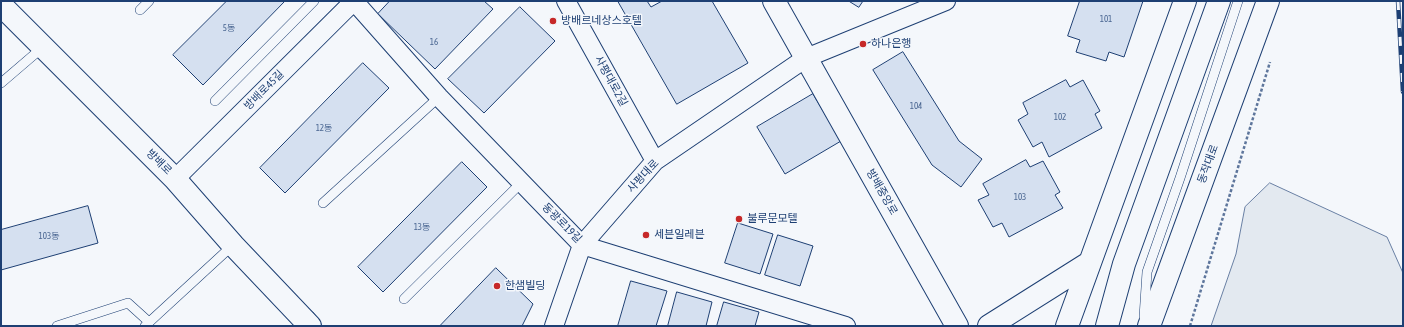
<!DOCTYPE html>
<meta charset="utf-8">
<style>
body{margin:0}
#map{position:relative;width:1404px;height:327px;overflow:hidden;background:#f4f7fb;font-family:"Asap Condensed",sans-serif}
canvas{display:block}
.frame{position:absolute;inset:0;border:2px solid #1d3f73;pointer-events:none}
</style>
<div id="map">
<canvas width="1404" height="327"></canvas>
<div class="frame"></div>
</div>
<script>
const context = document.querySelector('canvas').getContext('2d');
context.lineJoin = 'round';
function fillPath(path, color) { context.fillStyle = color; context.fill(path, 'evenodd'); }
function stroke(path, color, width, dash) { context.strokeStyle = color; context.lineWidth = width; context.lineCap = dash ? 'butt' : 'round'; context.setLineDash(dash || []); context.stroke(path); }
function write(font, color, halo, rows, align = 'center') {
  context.font = font + ' "Asap Condensed","Noto Sans KR",sans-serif'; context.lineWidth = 3; context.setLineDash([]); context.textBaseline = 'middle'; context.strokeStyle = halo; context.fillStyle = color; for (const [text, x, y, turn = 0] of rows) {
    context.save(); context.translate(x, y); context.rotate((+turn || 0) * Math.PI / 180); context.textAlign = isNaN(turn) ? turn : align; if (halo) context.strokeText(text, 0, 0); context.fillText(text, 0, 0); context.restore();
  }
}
const green = new Path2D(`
 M1270,183L1387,237L1403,273V326H1211L1236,254L1245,207Z`);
fillPath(green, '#e3e9f0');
stroke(green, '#687fa3', 1);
const building = new Path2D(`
 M227,1H285L203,85L173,55Z
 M390,1H484L493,9L435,69L378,14Z
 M618,1H647L651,7L662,1H712L748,63L677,104Z
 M849,1H863L859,7Z
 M1080,1H1143L1124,57L1109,52L1106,61L1076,52L1080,40L1068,36Z
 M520,7L555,41L484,113L448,79Z
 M903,52L959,141L982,159L961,187L932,165L873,70Z
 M363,63L389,88L285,193L260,168Z
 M1066,80L1070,87L1083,80L1100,111L1095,114L1102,128L1049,157L1042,142L1033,147L1018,120L1028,114L1023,103Z
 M813,94L841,141L785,174L757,127Z
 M1026,160L1030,167L1043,161L1060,192L1055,195L1063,208L1009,237L1002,223L993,227L978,200L989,195L983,184Z
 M462,162L487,187L383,292L358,267Z
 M88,206L98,243L1,270V230Z
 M738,223L773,234L760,274L725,263Z
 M778,235L813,246L800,286L765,275Z
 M496,268L533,304L522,326H440Z
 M631,281L667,291L656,326H618Z
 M677,292L712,302L706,326H668Z
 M724,302L759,312L755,326H717Z`);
fillPath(building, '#d5e0f0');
stroke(building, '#1d3f73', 1);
const service = new Path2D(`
 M140,10L149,1
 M1,83L43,47
 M215,101L314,1
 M323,203L439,97
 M404,299L522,182
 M1144,317L1147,272L1180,178L1238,1
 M57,326L128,303L149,322
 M145,326L233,245`);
const minor = new Path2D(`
 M354,1L439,97L582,245L846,326
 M566,1L655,161
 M175,179L354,1
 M554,326L582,245L655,161L806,58L946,1`);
const tertiary = new Path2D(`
 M774,1L957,326`);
const secondary = new Path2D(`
 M1,5L175,179L233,245L310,326`);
const primary = new Path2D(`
 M305,321L307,326
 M989,326L1089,263
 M1067,326L1185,1
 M1107,326L1124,264L1219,1
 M1149,326L1268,1`);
stroke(service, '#1d3f73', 10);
stroke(minor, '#1d3f73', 20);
stroke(tertiary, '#1d3f73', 24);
stroke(secondary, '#1d3f73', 24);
stroke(primary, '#1d3f73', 24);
stroke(new Path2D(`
 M1190,326L1270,62`), '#5e769c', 2.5, [3, 2]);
stroke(service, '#f4f7fb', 9);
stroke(minor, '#f4f7fb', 18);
stroke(tertiary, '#f4f7fb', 22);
stroke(secondary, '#f4f7fb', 22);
stroke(primary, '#f4f7fb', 22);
const rail = new Path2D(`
 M1398,1L1403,92`);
stroke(rail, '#1d3f73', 4.5);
stroke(rail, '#f4f7fb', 3, [9]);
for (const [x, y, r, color] of [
 [553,21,4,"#c62828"],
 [863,44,4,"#c62828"],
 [739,219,4,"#c62828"],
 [646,235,4,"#c62828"],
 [497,286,4,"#c62828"]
]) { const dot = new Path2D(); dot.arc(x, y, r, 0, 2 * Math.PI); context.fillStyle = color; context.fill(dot); stroke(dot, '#f4f7fb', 1.5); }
write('9px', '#4b6792', null, [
 ["101",1106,19],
 ["5동",229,28],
 ["16",434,42],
 ["104",916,106],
 ["102",1060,117],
 ["12동",324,128],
 ["103",1020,197],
 ["13동",422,227],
 ["103동",49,236]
]);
write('11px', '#1d3f73', '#f4f7fb', [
 ["방배르네상스호텔",561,21],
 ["하나은행",871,44],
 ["불루문모텔",747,219],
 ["세븐일레븐",654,235],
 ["한샘빌딩",505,286]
], 'left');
write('11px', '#1d3f73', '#f4f7fb', [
 ["사평대로2길",611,81,61],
 ["방배로45길",264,90,-45],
 ["방배로",159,162,45],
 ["동작대로",1208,164,-70],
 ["사평대로",643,176,-47],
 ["방배중앙로",882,192,60],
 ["동광로19길",562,223,45]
]);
</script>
